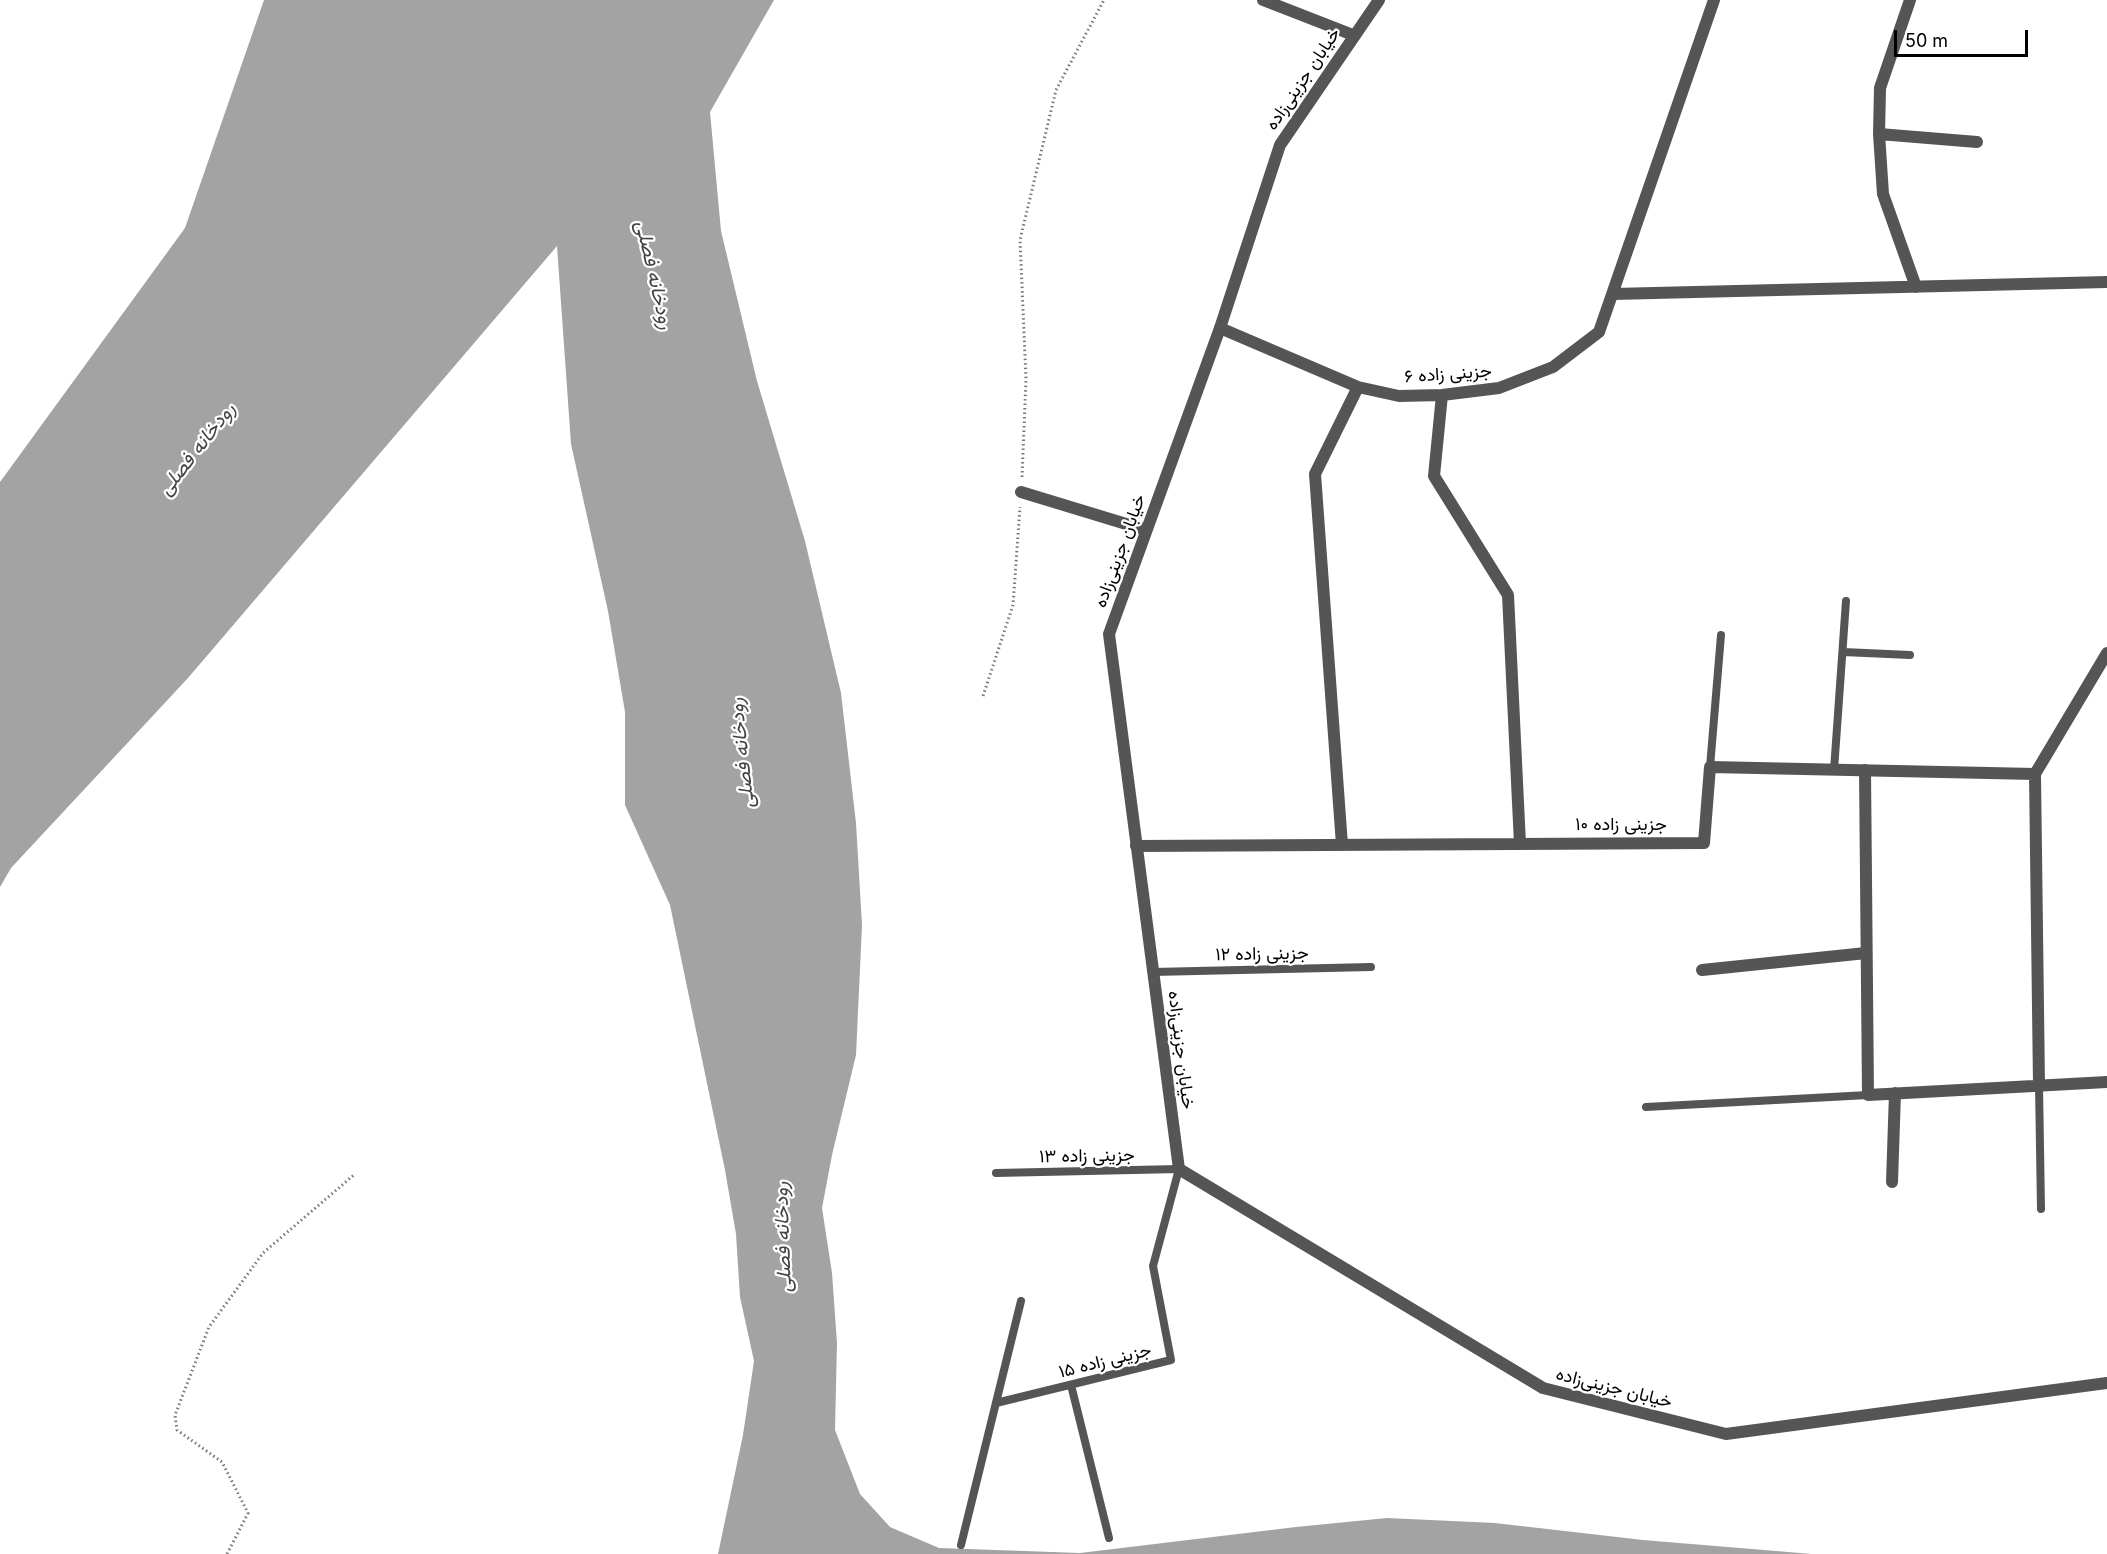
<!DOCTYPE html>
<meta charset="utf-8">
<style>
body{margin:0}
#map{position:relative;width:2107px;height:1554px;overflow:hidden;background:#fff;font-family:Inter,sans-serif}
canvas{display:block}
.scale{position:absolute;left:1894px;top:30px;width:134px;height:27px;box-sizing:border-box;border:3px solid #000;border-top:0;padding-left:8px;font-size:18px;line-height:21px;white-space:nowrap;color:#000;-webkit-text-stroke:4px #fff;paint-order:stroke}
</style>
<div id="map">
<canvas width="2107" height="1554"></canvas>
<div class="scale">50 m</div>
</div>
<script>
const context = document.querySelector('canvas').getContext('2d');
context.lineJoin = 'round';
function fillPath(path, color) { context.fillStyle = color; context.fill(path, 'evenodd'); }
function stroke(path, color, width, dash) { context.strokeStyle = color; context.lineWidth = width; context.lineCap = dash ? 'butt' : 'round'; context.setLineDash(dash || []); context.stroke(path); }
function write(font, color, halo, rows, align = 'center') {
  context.font = font + ' Inter,Vazirmatn,sans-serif'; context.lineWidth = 4.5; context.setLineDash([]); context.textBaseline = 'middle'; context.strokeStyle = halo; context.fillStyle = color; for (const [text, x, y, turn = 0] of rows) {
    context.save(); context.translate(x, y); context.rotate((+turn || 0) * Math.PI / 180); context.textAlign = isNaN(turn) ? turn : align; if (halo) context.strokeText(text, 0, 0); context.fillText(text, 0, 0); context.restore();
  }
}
fillPath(new Path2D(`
 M264,0H774L710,112L721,231L757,381L805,541L841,693L856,823L862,925L856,1055L832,1155L822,1208L832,1273L837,1343L835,1430L860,1494L890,1527L939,1548L1080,1553L1296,1527L1387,1518L1495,1523L1643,1540L1812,1554H718L743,1435L754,1361L740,1297L736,1234L725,1170L670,905L625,805V712L608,611L571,444L557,246L188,678L11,868L0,887V482L185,228Z`), '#a3a3a3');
stroke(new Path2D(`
 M1022,477L1026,379L1020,240L1056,90L1104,0
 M983,696L1013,605L1020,507
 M227,1554L248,1513L222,1462L177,1430L175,1415L209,1327L263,1253L355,1174`), '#777', 3, [1.5, 3]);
stroke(new Path2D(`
 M1843,652L1910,655
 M1710,767L1721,635
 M1834,770L1846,601
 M1153,972L1371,967
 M2039,1085L2041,1209
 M1646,1107L1868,1095
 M996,1173L1179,1169L1153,1266L1171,1360L996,1403
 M1071,1385L1109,1538
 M961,1545L1021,1301`), '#555', 8);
stroke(new Path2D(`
 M1263,0L1353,35
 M1910,0L1880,88L1879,134L1883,194L1916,287
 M1879,134L1977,142
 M1613,294L2107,282
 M1220,328L1358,387L1399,396L1442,395L1499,388L1553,367L1599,332L1714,0
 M1442,395L1434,476L1508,595L1520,844
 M1021,492L1146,530
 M1865,770L1868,1095L2107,1082
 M1342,845L1315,474L1358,387
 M1136,846L1704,843L1710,767L2035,774
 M1702,970L1866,953
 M2039,1085L2035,774L2107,653
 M1892,1182L1895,1093`), '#555', 12);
stroke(new Path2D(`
 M1379,0L1280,145L1220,328L1109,634L1179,1169L1543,1388L1726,1434L2107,1383`), '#555', 12);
write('18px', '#000', '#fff', [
 ["خیابان جزینی‌زاده",1303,79,-56],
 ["جزینی زاده ۶",1448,374,-4],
 ["خیابان جزینی‌زاده",1120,551,-70],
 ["جزینی زاده ۱۰",1621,825],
 ["جزینی زاده ۱۲",1262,954,-1],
 ["خیابان جزینی‌زاده",1181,1050,83],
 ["جزینی زاده ۱۳",1087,1156,-1],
 ["جزینی زاده ۱۵",1105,1361,-14],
 ["خیابان جزینی‌زاده",1614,1388,14]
]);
write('italic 20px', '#444', '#fff', [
 ["رودخانه فصلی",654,275,77],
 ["رودخانه فصلی",197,449,-52],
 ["رودخانه فصلی",742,753,-96],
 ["رودخانه فصلی",783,1237,-92]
]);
</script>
